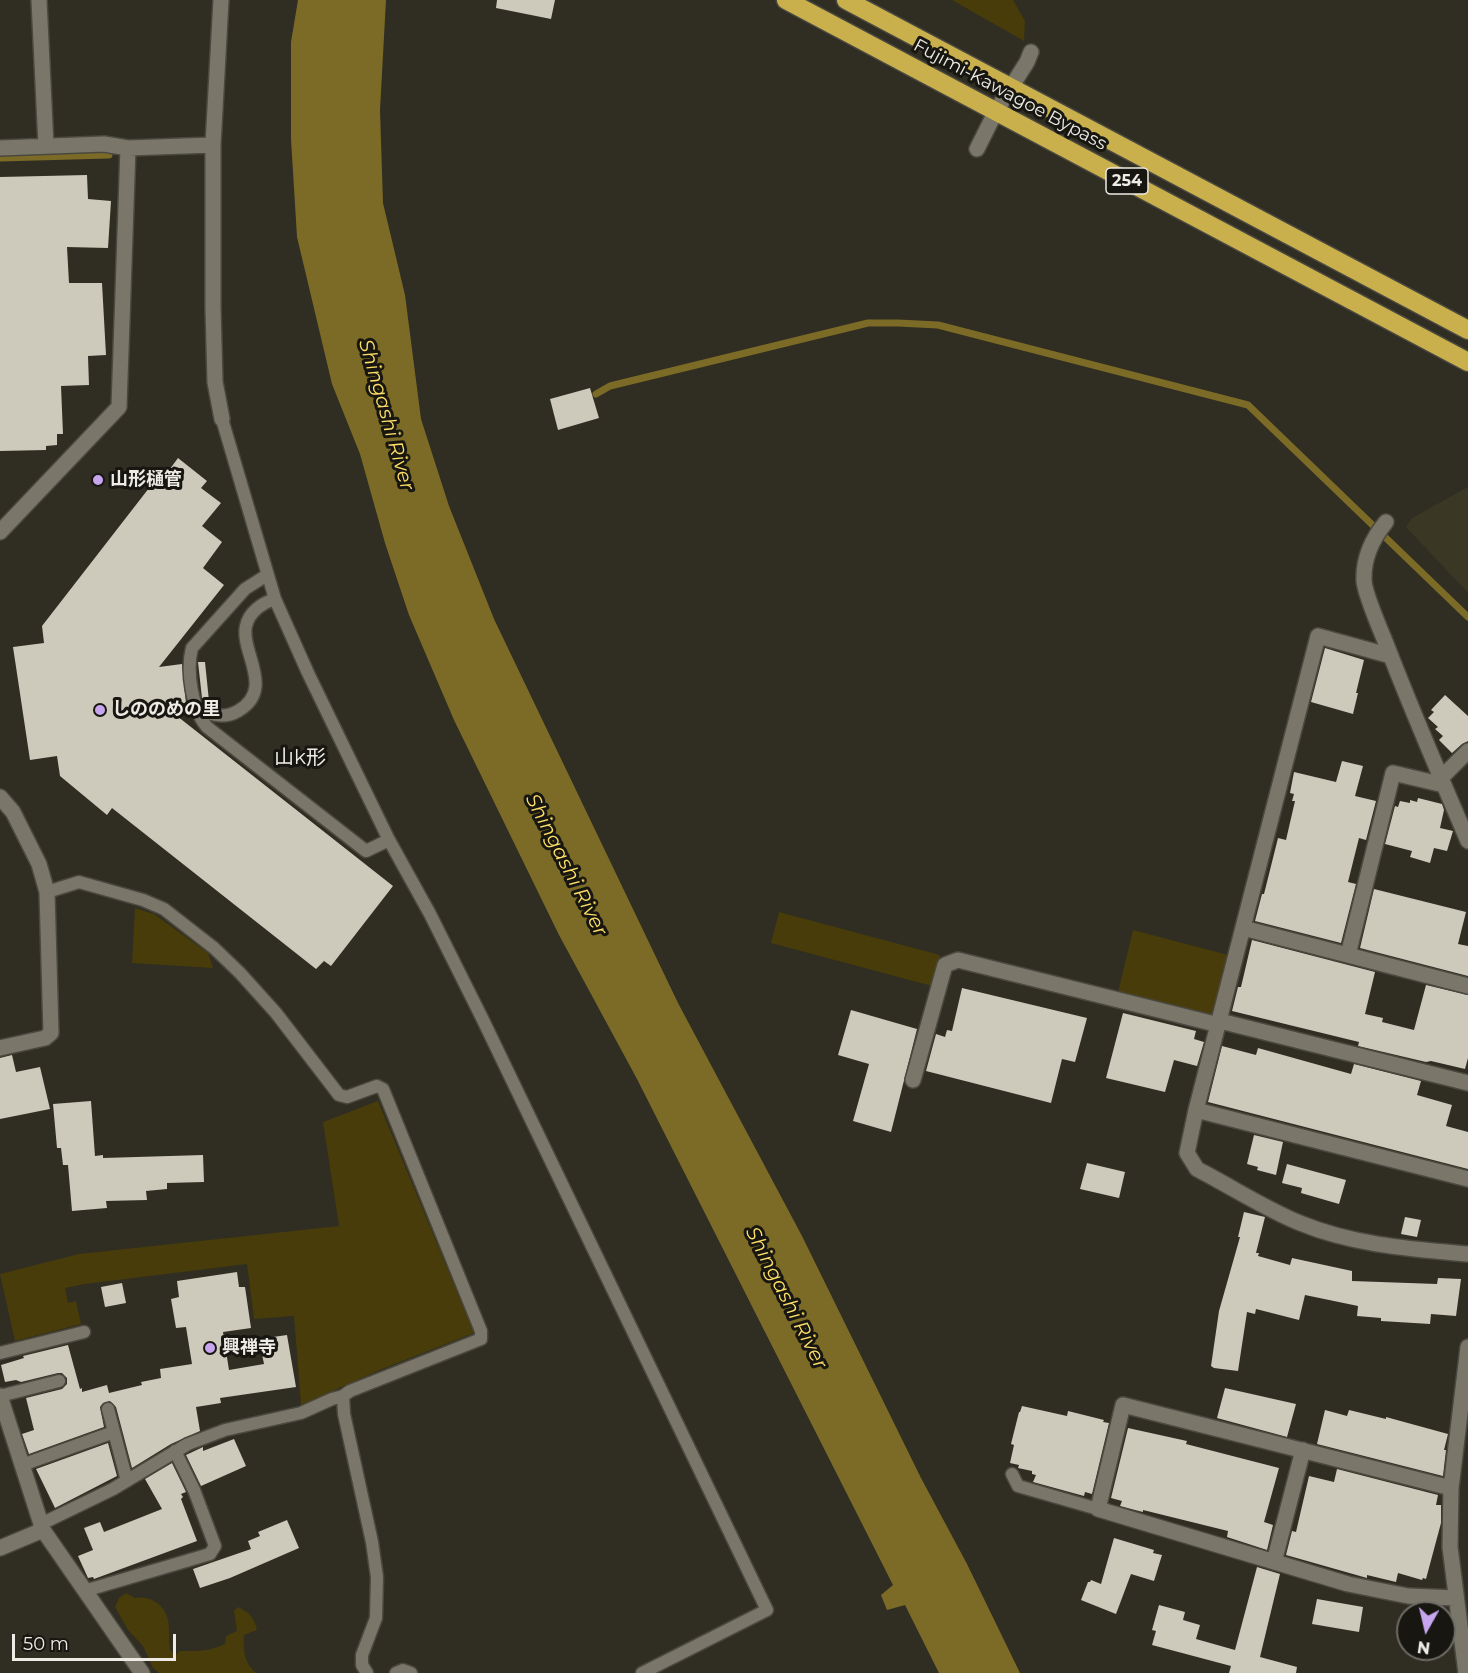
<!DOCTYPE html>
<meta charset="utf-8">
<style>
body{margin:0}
#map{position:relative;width:1468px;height:1673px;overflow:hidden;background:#302d22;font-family:Montserrat,sans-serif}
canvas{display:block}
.north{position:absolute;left:1396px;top:1601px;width:60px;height:60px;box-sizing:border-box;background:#171611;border:2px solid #6d6b65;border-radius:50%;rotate:188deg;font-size:16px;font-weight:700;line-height:24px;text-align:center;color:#edebe4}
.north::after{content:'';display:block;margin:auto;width:21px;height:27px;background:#c7a6ef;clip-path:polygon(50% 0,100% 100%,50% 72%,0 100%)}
.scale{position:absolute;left:12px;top:1634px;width:164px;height:27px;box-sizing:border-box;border:3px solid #edebe4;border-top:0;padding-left:8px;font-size:18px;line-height:21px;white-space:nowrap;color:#edebe4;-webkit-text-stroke:4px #171611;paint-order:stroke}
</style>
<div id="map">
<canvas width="1468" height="1673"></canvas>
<div class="north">N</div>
<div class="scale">50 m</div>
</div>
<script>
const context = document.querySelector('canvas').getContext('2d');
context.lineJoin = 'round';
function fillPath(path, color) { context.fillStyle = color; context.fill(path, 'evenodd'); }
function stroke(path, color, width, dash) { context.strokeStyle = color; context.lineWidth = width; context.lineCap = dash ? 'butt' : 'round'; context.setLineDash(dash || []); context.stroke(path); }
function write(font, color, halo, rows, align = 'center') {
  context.font = font + ' Montserrat,"Noto Sans JP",sans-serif'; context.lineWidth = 6; context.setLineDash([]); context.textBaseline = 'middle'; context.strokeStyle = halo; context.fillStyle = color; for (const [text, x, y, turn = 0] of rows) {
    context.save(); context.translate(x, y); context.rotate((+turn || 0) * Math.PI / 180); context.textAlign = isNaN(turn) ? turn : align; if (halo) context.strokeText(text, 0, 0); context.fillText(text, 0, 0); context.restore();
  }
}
fillPath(new Path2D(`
 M1468,487V593L1406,527L1412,518Z`), '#3b3725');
fillPath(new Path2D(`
 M952,0H1013L1025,21L1024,41Z
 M135,908L154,914L208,953L213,968L132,963Z
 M779,912L940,955L932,986L771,943Z
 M1133,930L1228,955L1212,1016L1118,992Z
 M378,1101L474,1333L382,1369L301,1405L294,1316L254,1319L247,1264L85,1284L65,1288L68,1303L76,1301L81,1324L15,1341L0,1274L79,1254L339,1226L323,1122Z
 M126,1593L135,1598C149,1595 165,1604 168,1620C170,1630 168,1640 170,1650L176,1655L179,1651C198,1651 207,1652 225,1644L226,1636L237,1631L234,1611L238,1607C249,1612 254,1617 257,1630L244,1635C243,1650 244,1663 256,1673H159L153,1668L143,1646L128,1630L115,1607L119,1598Z`), '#473c0a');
fillPath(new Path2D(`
 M298,0H386L380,110L383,203L405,295L421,419L449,506L494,619L678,1003L802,1236L921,1478L967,1564L1020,1673H939L905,1605L887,1610L881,1595L893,1585L637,1079L559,935L454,720L409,615L385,543L360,454L332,384L297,237L291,139V42Z`), '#7c6b26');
stroke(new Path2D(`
 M0,158L109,155
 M596,394L610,386L868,323H898L938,325L1248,405L1468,617`), '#7c6b26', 7);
fillPath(new Path2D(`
 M497,0H555L551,19L496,8Z
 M87,175L88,199L111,201L108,248L67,247L69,283H102L106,355L88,356L89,385L61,386L63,434H57V445L46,446V450L0,451V177Z
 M590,388L599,418L558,430L550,399Z
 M178,458L207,481L201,488L221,503L202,526L222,542L203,568L224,585L159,667L182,664L186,703L163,705L393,886L331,966L324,961L316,969L112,808L107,815L60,776L57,756L30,760L13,647L44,643L42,626L163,470L167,473Z
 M1325,648L1364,660L1356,693H1358L1353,714L1311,702Z
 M198,662H205L209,701H203L202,698Z
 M1445,695L1468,716V741L1462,744L1452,753L1439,740L1443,736L1435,729L1438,727L1428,718L1434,712L1431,710Z
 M1342,761L1363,766L1355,796L1376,801L1366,840L1359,838L1348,882L1356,884L1341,943L1255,921L1262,894H1264L1278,838L1286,840L1295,801H1292L1294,794L1290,793L1294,772L1336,782Z
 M1418,798L1442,804L1444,810L1440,828L1453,831L1447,851L1434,848L1430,863L1410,857L1412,851L1385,844L1395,806L1398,807L1400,801L1410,803V800L1417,802Z
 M1374,889L1466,912L1458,944L1468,946V976L1360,948Z
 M1252,940L1375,972L1365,1014L1383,1018L1382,1022L1414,1030L1426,985L1468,995V1058L1465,1069L1431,1061L1426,1062L1358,1046L1359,1042L1232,1011L1238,987H1241Z
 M962,988L1087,1018L1075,1062L1062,1059L1051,1103L926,1071L936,1034L945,1037L947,1030L952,1031Z
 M851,1010L917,1029L891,1132L853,1121L869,1064L838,1055Z
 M1123,1013L1196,1031L1194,1039L1204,1042L1197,1066L1174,1060L1165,1092L1106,1078Z
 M1222,1046L1256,1055L1258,1048L1351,1074L1354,1064L1421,1081L1417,1095L1452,1105L1446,1126L1468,1132V1169L1208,1102Z
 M12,1055L16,1072L40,1067L50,1109L0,1119V1058Z
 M91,1101L95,1156L103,1155V1158L203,1155L204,1182L167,1183V1189L146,1191L147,1200L106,1201L107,1208L72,1211L68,1165H63L61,1148H57L53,1104Z
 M1254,1135L1283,1142L1276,1175L1257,1170L1258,1167L1247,1164Z
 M1087,1163L1125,1172L1119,1198L1080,1189Z
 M1287,1164L1346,1180L1339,1204L1301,1193L1302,1188L1282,1183Z
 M1244,1212L1265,1217L1256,1253H1259L1258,1256L1290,1265L1292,1258L1352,1271V1281L1437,1284L1438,1278L1461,1279L1456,1316L1431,1314L1430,1324L1381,1321V1318L1357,1316L1358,1306L1305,1295L1299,1320L1256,1309L1255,1314L1247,1312L1238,1371L1214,1368L1211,1366L1219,1311L1240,1237H1238Z
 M1405,1217L1421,1220L1417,1237L1401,1234Z
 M237,1272L239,1287H245L251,1328L223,1332L229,1370L264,1364L259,1339L287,1335L296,1387L220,1398L221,1403L196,1407L200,1431L171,1444L132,1468L116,1407L110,1401L103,1403L100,1407L104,1427L29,1454L22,1434L34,1430L26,1398L62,1389L67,1384V1378L62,1373H58L21,1382L16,1380L5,1382L1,1365L24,1358L23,1356L68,1345L80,1389L82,1388V1392L107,1385L109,1393L142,1385L141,1382L161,1378L160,1369L192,1364L186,1327L176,1328L171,1299L179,1297L177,1281Z
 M122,1283L126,1303L105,1307L101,1287Z
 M1225,1388L1296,1404L1287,1437L1217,1418Z
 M1022,1406L1067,1416L1068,1411L1104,1420L1103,1422L1109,1423L1092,1494L1085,1492L1084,1496L1033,1482L1036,1475L1032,1474V1471L1018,1468L1019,1465L1010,1463L1014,1445L1011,1444L1019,1412H1020Z
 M1325,1410L1347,1416L1349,1410L1386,1419V1417L1448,1434L1444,1450H1446L1443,1476L1317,1444Z
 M1128,1428L1187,1441L1186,1444L1279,1468L1264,1522L1273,1525L1267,1550L1227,1537L1228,1531L1143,1510V1512L1135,1510L1120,1506L1122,1501L1111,1498Z
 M234,1439L246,1466L201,1486L186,1455L203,1447V1451Z
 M108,1443L117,1476L55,1508L36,1469Z
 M172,1463L186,1492L181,1494L183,1497L181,1499L197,1541L94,1579L93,1577L88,1578L78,1556L93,1550L84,1528L100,1522L104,1532L162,1509L145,1479Z
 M1337,1469L1438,1495L1436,1505H1441V1523L1426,1579L1423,1578L1422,1580L1398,1573L1396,1582L1367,1575V1578L1286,1555L1292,1531L1296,1532L1309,1476L1334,1482Z
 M287,1520L299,1548L230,1578L200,1588L193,1569L251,1549L248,1541L260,1536L258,1532Z
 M1114,1538L1154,1550L1153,1553L1162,1555L1154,1581L1131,1574L1116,1614L1081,1600L1088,1582H1090L1091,1580L1101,1584Z
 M1257,1567L1280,1574L1260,1657L1297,1667L1296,1673H1229L1231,1666L1152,1645L1156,1631L1152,1630L1159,1605L1185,1612L1183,1620L1200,1625L1196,1639L1235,1650Z
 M1317,1599L1363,1607L1359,1632L1312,1624Z`), '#cdc9bb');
const lane = new Path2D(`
 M222,419L275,599L308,673L389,840L430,914L483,1020L767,1610L642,1673
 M267,575L245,589L192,648C186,670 192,710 207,727L366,851L389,840
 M194,706C208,714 223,720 238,711C276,689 240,652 246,626C249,612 262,603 275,599
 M47,892L79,882L143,900L164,909L214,948L240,973L276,1013L339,1095L347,1097L377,1086L383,1089L481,1331V1339L350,1391L343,1396L344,1414L372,1542L377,1577L376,1618L362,1655V1665L367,1673
 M0,1353L84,1332
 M0,1396L59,1381
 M108,1409L127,1481
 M22,1465L114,1432
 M1012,1474L1018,1486L1098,1509
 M41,1524L113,1489L188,1444L225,1430L301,1413L332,1399L343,1396
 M84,1591L210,1554L215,1546L194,1490L175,1451
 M396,1673L403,1670L411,1673`);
const street = new Path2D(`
 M39,0L46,146
 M221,0L213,145V307L215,382L222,419
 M0,148L104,144L128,148L213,145
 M977,149L996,111L1027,62L1031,52
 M1386,522C1372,539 1363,558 1364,581C1365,595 1381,631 1387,646C1412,711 1440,776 1468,841
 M0,532L119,407L128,148
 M1391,656L1318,636L1196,1110L1187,1153L1197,1169C1230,1186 1267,1210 1300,1223C1353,1245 1411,1249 1468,1254
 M1441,778L1468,751
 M0,797L13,812L39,864L47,892L51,1033L45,1038L0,1048
 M1243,928L1468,986
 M1348,955L1393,773L1444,785
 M1220,1021L1468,1083
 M913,1080L945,965L958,960L1219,1025
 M1196,1110L1468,1179
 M0,1396L43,1530L142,1673
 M1451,1488L1123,1405L1098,1509L1348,1584L1408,1596L1456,1598
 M0,1548L43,1530
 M1274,1562L1303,1450
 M1466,1673L1450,1547L1451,1488L1468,1347`);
const highway = new Path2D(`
 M786,0L1468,362
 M846,0L1468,330`);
stroke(lane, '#4b493f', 15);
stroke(street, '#4b493f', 18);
stroke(highway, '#4b493f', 21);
stroke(lane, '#7a776a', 12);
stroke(street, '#7a776a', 15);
stroke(highway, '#cab04c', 18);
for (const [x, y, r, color] of [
 [98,480,6,"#c7a6ef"],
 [100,710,6,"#c7a6ef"],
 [210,1348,6,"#c7a6ef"]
]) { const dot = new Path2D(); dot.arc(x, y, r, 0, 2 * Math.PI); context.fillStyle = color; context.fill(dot); stroke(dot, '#171611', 2); }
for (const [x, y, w] of [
 [1127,181,42]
]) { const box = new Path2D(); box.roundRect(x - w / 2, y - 13, w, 26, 4.5); context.fillStyle = '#171611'; context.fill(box); stroke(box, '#edebe4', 1.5); }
write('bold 16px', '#edebe4', null, [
 ["254",1127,181]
]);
write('18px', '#edebe4', '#171611', [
 ["Fujimi-Kawagoe Bypass",1010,95,28]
]);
write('bold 18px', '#edebe4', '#171611', [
 ["山形樋管",110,480],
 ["しののめの里",112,710],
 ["興禅寺",222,1348]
], 'left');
write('italic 20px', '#fdde66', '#171611', [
 ["Shingashi River",386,415,74],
 ["Shingashi River",566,865,63],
 ["Shingashi River",786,1298,63]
]);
write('20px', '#edebe4', '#171611', [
 ["山k形",300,758]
]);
</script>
